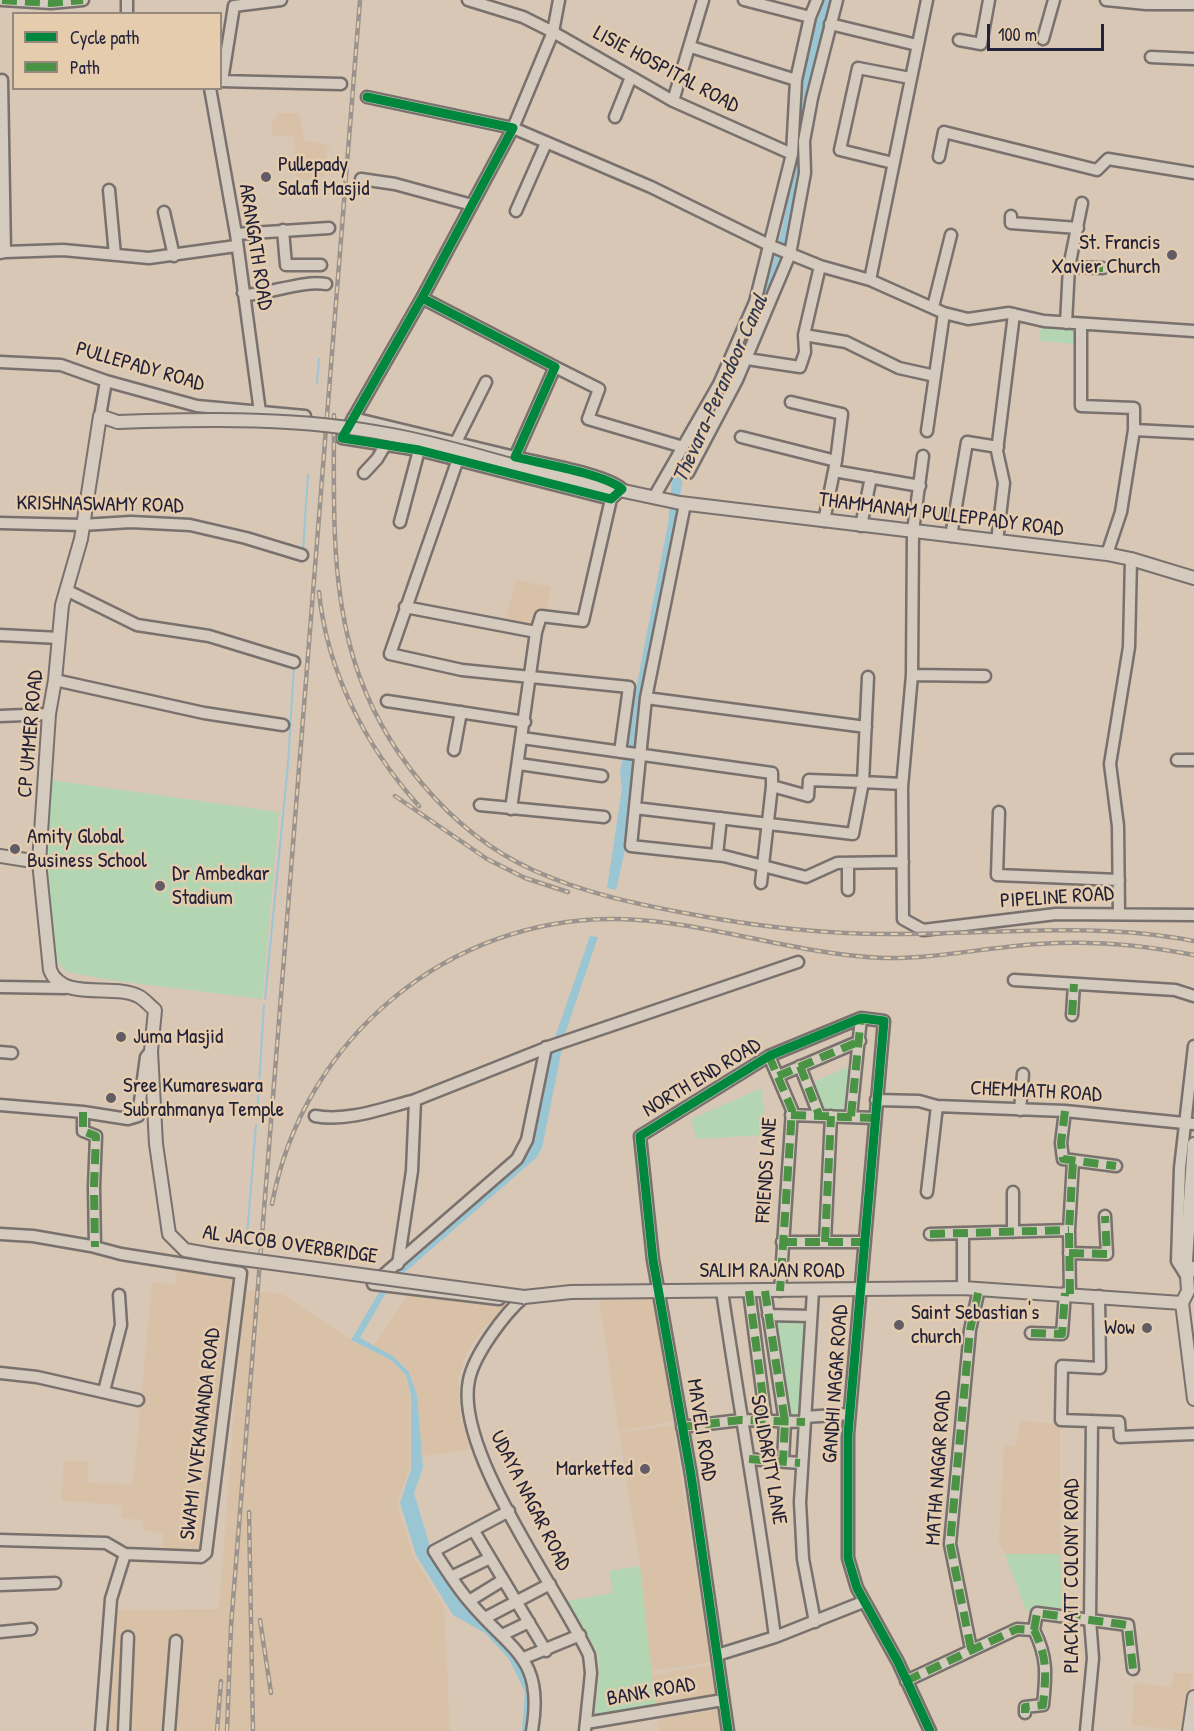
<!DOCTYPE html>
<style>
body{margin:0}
#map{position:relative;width:1194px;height:1731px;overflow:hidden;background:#d7c7b4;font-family:"Patrick Hand",sans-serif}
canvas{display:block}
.legend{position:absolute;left:12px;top:12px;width:210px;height:78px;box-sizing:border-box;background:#e5ccad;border:2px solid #97887f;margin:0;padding:8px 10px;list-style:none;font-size:18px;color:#22223b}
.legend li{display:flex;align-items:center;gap:12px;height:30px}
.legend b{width:30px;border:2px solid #97887f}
.scale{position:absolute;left:987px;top:24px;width:117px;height:27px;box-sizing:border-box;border:3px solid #22223b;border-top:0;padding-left:8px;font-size:18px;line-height:21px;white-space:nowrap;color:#22223b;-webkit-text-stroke:4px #e5ccad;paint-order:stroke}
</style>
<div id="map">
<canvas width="1194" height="1731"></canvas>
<ul class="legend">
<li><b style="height:8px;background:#00873e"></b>Cycle path</li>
<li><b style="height:8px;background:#4a9344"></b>Path</li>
</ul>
<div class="scale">100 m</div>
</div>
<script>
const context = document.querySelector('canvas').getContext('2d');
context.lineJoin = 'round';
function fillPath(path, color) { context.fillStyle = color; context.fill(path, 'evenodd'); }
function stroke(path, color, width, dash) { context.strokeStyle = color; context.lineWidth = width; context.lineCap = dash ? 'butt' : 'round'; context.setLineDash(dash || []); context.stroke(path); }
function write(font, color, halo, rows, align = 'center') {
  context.font = font + ' "Patrick Hand",sans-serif'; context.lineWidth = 5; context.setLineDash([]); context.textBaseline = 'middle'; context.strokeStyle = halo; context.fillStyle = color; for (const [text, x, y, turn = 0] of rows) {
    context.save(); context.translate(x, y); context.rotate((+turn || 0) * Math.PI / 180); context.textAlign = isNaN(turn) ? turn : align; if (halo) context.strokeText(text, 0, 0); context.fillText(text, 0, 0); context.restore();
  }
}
fillPath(new Path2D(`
 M276,113H299L305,141L332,146L327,149L324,177L296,180L294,137L272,135V122L275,120Z
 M516,580L551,587L546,617L534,632L504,626Z
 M177,1270L234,1276L207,1491L203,1551L199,1555L163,1552V1534L143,1529L142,1520L121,1518L122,1505L61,1501L64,1461H88V1483L133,1484L152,1282L176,1285Z
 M243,1290L282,1294L357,1344L391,1360L405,1375L410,1397L409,1469L397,1504L413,1556L444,1606L450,1731H105L117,1610L219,1609Z
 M409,1294L508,1304L480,1332L466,1354L458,1380L461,1420L472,1449L422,1456L417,1395L410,1372L402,1363L373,1346Z
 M654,1298L673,1421L619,1431L599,1299Z
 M1020,1421L1060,1424V1554H1005L999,1542L1004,1446H1016Z
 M673,1425L710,1662L651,1671L640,1566L619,1433Z
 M711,1665L715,1694L655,1704L652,1675Z
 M1174,1673H1193L1184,1730L1132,1726L1134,1683L1171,1687Z
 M717,1710L721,1731H659L657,1719Z`), '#d8c1a7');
fillPath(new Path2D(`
 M1041,323L1078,327L1076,344L1039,341Z
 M51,780L279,812L262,999L110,980L67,972L57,962L45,864Z
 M851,1065L844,1112L822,1113L814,1082Z
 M762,1088L765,1135L696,1139L691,1119Z
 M774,1319H804L799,1419H789Z
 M1005,1554H1060L1063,1612L1026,1611Z
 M640,1566L655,1704L595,1716L599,1675L598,1654L566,1601L613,1593L609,1571Z`), '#b4d5b2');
fillPath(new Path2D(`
 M824,0H835L785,257L746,355L683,474L677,523L660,602L643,701L626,846L616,890L607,888L622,789L620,772L668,524L672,478L760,301C771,269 782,236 787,203C799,134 799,66 824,0Z
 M590,936L598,937L565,1034L542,1148L536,1158L404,1273L387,1291L360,1338L393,1356L409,1372L417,1395L423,1468L414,1493L431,1550L524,1658L533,1683L530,1731H522L525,1692L509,1659L485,1633L453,1615L416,1555L400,1503L411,1469V1396L406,1375L391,1360L351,1340L381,1289L397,1271L464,1210L529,1142L554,1040Z`), '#9ac6d4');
stroke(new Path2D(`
 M317,383L319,359
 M303,550L308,475
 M265,999L288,764L294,665
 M257,1117L264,1005
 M246,1248L256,1125`), '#9ac6d4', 2);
const minor = new Path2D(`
 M2,0L51,3L83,0
 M468,0L523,17L553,32L513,128L651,187L771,246L820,266L870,280L944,313L968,319L1009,313L1044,321L1194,331
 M559,0L553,32L673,101L792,154
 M744,0L810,17
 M1106,0L1146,4H1194
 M127,14V0
 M830,24L917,45
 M1043,39L1054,0
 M959,40L981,44L989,0
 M691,47L796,80
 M1151,57L1194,59
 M220,81L341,84
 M222,81L234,6L281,0
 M210,88L236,234L260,412
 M367,97L513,128L422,298L342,438L419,450L611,499L622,489C605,474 539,463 515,457L555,367L422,298
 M673,101L703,0
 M615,117L631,77
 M939,157L944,132L1097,170L1108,159L1194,173
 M893,163L840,150L858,68L910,78
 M361,179L395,184L472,205
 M109,190L115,255
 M516,211L546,143
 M164,212L174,256
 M1011,216V223L1078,228
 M283,230L286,265H321
 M236,234L329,228
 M5,252L63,250L149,258L236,246
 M0,253L5,252L2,80
 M820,266L804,335L846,342L899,368L935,376
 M1069,267L1103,268
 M870,280L927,0
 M243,293L247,295C271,293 305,280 326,284
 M933,307L951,235
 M1066,323L1069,267L1082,203
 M1081,325V406L1134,408V430L1194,433
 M747,359L800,367L805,352L804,335
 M0,362L61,365L106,381L197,406L305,416
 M555,367L599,389L588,419L683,447
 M791,402L842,414L836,461
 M100,416L106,381
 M353,418L515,457
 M927,431L944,313
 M741,437L836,461L824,521
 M456,442L486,382
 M923,456L913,531L912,675L902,787L903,919L923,930L1056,914L1194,915
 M458,459L390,654L462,670L629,687L620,752
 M834,471L920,486
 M364,473L377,459L386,444
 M688,473L737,380L790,254L805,173L804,141L812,98L837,0
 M654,497L719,384L755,302L792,154L796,80L810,17L817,0
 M685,504L646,698L631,846L724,856L806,877L837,863L903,862
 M400,522L419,450
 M0,523L82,525L131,522L190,525L246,538L302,555
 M861,526L871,477
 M951,536L967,442L998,447
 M997,541L1004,483L997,451L1014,314
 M1107,554L1121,512L1134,430
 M66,590L137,625L209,636L294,662
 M405,607L536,632
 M0,635L59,638
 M912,675L985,676
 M55,680L204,713L283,725
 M646,698L866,727
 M387,701L525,722
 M0,716L49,714
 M522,738L772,773V786L808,796L809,780L863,782L868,677
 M454,750L461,712
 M1177,760H1194
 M519,764L602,776
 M480,805L604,817
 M635,808L853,834L863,782L902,784
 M511,809L536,632L541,616L583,621L611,499
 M999,812L997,875L1119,880
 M717,855L721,818
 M761,883L772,786
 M848,890V863
 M1119,914L1118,826L1110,764L1129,647L1131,559
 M1014,980L1175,990L1194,996
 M0,987L65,988
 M1072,1015L1074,984
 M1194,1046L1180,1168L1177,1261L1187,1277L1194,1267
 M0,1052L12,1053
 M769,1056L792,1110L780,1291
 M800,1066L819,1115
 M778,1076L860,1041
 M876,1100L919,1101L937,1106L1065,1111L1194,1124
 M0,1105L83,1112L128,1119L138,1116L146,1057L151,1051
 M1020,1110L1023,1074
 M1065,1111L1061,1143L1063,1159L1116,1166
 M83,1112V1131L96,1136L94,1187L95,1247
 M791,1115L875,1118
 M315,1116C348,1122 384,1108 415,1100
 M851,1116L861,1018
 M927,1192L937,1106
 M1013,1192V1232
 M963,1233V1288
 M0,1234L33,1236L91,1246L121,1254L241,1273L206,1553L201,1557L125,1554L106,1543L0,1540
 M930,1234L1069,1230
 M782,1242H865
 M825,1242L831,1116
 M1069,1253L1107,1254L1105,1216
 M398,1264L412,1171L415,1100L551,1046L798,962
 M722,1291C739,1406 760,1521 775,1637
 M749,1291L766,1421
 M765,1291L785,1422L783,1461
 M813,1291L800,1502L803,1559L815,1622
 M1070,1294L1069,1230L1073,1162
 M1099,1296L1100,1368L1062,1366L1061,1420L1119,1422L1120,1437L1194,1434
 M524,1297C504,1314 474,1355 469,1380C454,1451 558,1588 589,1655L591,1673L585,1731
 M499,1299L373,1284L517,1159L527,1140L546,1047
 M768,1315L811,1316
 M1031,1333L1062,1334L1065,1293
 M0,1373L37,1377L138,1400
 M104,1391L121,1325L119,1295
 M805,1417L849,1414
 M682,1427L741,1420L805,1422
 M749,1459L800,1463
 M509,1511L434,1551C445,1568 456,1586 469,1601C510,1651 545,1656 532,1731
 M474,1531L546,1651
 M451,1577L490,1558
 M0,1585L55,1583
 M469,1601L503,1580
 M485,1618L550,1584
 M1034,1630L1037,1613L1128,1625L1133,1669
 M0,1632L31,1629
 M502,1635L529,1622
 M971,1649L950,1544L970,1330L979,1289
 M717,1655L775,1637L863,1602
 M524,1658L580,1635
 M906,1681L1017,1629L1034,1630C1048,1658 1046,1675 1043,1705L1025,1707V1713
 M586,1723L723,1700
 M101,1731L111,1599L125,1554
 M124,1731L128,1637
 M169,1731L176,1641
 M728,1731L691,1475L653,1260L640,1136L769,1056L861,1018L884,1021L848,1434V1558L857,1588L898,1662L930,1731
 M1086,1731L1093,1658L1090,1620L1092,1421`);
const major = new Path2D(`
 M118,422L100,416L81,539L62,605L55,680L49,714L39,862L50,970C63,1003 115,982 140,997C145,1000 150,1006 155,1010L151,1051L156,1144L169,1234L185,1250L213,1255
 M605,487L680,503L1107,554L1131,559L1194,578
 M0,856L39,862
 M524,1297L571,1292L963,1288L1182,1303
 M1182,1303L1188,1291L1186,1260L1194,1144
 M1182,1303L1194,1399
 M1189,1731L1194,1697`);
stroke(minor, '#78716d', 15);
stroke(major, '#78716d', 16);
stroke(minor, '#d4cabd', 10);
stroke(major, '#d4cabd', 12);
const rail = new Path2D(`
 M334,415C334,497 330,581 354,660C381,748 449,832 533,870C583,893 636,904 690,914C754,926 821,934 887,934C990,935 1093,921 1194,941
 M319,592C327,672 366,747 419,806
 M395,796L487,859L525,878L568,892
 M272,1204C303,1038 449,916 619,919C708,921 795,955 884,958C936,959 988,947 1039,944C1091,940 1143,945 1194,955
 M249,1512L253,1731
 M260,1620L271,1693
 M217,1731L221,1681
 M227,1731L231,1626L360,0`);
stroke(rail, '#9a938e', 4.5);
stroke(rail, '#e5ccad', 2, [7]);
const majorBridge = new Path2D(`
 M118,422C210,419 301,417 392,435C463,448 533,475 605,487
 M213,1255L524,1297`);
stroke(majorBridge, '#78716d', 16, []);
stroke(majorBridge, '#d4cabd', 12);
stroke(new Path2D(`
 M2,0L51,3L83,0
 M1069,267L1103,268
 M1072,1015L1074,984
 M769,1056L792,1110L780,1291
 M800,1066L819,1115
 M778,1076L860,1041
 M1065,1111L1061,1143L1063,1159L1116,1166
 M83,1112V1131L96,1136L94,1187L95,1247
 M791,1115L875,1118
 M851,1116L861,1018
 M930,1234L1069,1230
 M782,1242H865
 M825,1242L831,1116
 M1069,1253L1107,1254L1105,1216
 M749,1291L766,1421
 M765,1291L785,1422L783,1461
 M1070,1294L1069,1230L1073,1162
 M1031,1333L1062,1334L1065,1293
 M682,1427L741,1420L805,1422
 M749,1459L800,1463
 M1034,1630L1037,1613L1128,1625L1133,1669
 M971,1649L950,1544L970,1330L979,1289
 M906,1681L1017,1629L1034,1630C1048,1658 1046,1675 1043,1705L1025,1707V1713`), '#4a9344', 8, [15, 8]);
stroke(new Path2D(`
 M367,97L513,128L422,298L342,438L419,450L611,499L622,489C605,474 539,463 515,457L555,367L422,298
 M728,1731L691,1475L653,1260L640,1136L769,1056L861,1018L884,1021L848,1434V1558L857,1588L898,1662L930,1731`), '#00873e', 9);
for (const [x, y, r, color] of [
 [266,177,6,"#615c65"],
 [1172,255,6,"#615c65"],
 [15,849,6,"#615c65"],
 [160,886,6,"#615c65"],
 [121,1037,6,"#615c65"],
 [111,1098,6,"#615c65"],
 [899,1325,6,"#615c65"],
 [1147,1328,6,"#615c65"],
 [645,1469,6,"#615c65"]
]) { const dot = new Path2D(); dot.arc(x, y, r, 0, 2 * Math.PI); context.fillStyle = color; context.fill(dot); stroke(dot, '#e5ccad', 2); }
write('21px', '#22223b', '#e5ccad', [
 ["LISIE HOSPITAL ROAD",666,70,28],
 ["ARANGATH ROAD",255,247,81],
 ["PULLEPADY ROAD",140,367,16],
 ["KRISHNASWAMY ROAD",100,505,1],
 ["THAMMANAM PULLEPPADY ROAD",941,515,7],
 ["CP UMMER ROAD",31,734,-85],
 ["PIPELINE ROAD",1057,898,-4],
 ["NORTH END ROAD",702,1078,-31],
 ["CHEMMATH ROAD",1036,1092,3],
 ["FRIENDS LANE",767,1170,-86],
 ["AL JACOB OVERBRIDGE",290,1245,8],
 ["SALIM RAJAN ROAD",772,1271],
 ["GANDHI NAGAR ROAD",836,1384,-86],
 ["MAVELI ROAD",701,1430,81],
 ["SWAMI VIVEKANANDA ROAD",201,1434,-83],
 ["SOLIDARITY LANE",768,1460,80],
 ["MATHA NAGAR ROAD",939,1468,-86],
 ["UDAYA NAGAR ROAD",530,1501,63],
 ["PLACKATT COLONY ROAD",1072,1576,-90],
 ["BANK ROAD",651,1692,-10]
]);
write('21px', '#22223b', '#e5ccad', [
 ["Pullepady",278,165],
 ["Salafi Masjid",278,189],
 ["St. Francis",1160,243,"right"],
 ["Xavier Church",1160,267,"right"],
 ["Amity Global",27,837],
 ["Business School",27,861],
 ["Dr Ambedkar",172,874],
 ["Stadium",172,898],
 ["Juma Masjid",133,1037],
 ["Sree Kumareswara",123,1086],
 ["Subrahmanya Temple",123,1110],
 ["Saint Sebastian's",911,1313],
 ["church",911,1337],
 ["Wow",1135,1328,"right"],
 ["Marketfed",633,1469,"right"]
], 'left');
write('italic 22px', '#303a54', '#e5ccad', [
 ["Thevara-Perandoor Canal",721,389,-66]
]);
</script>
